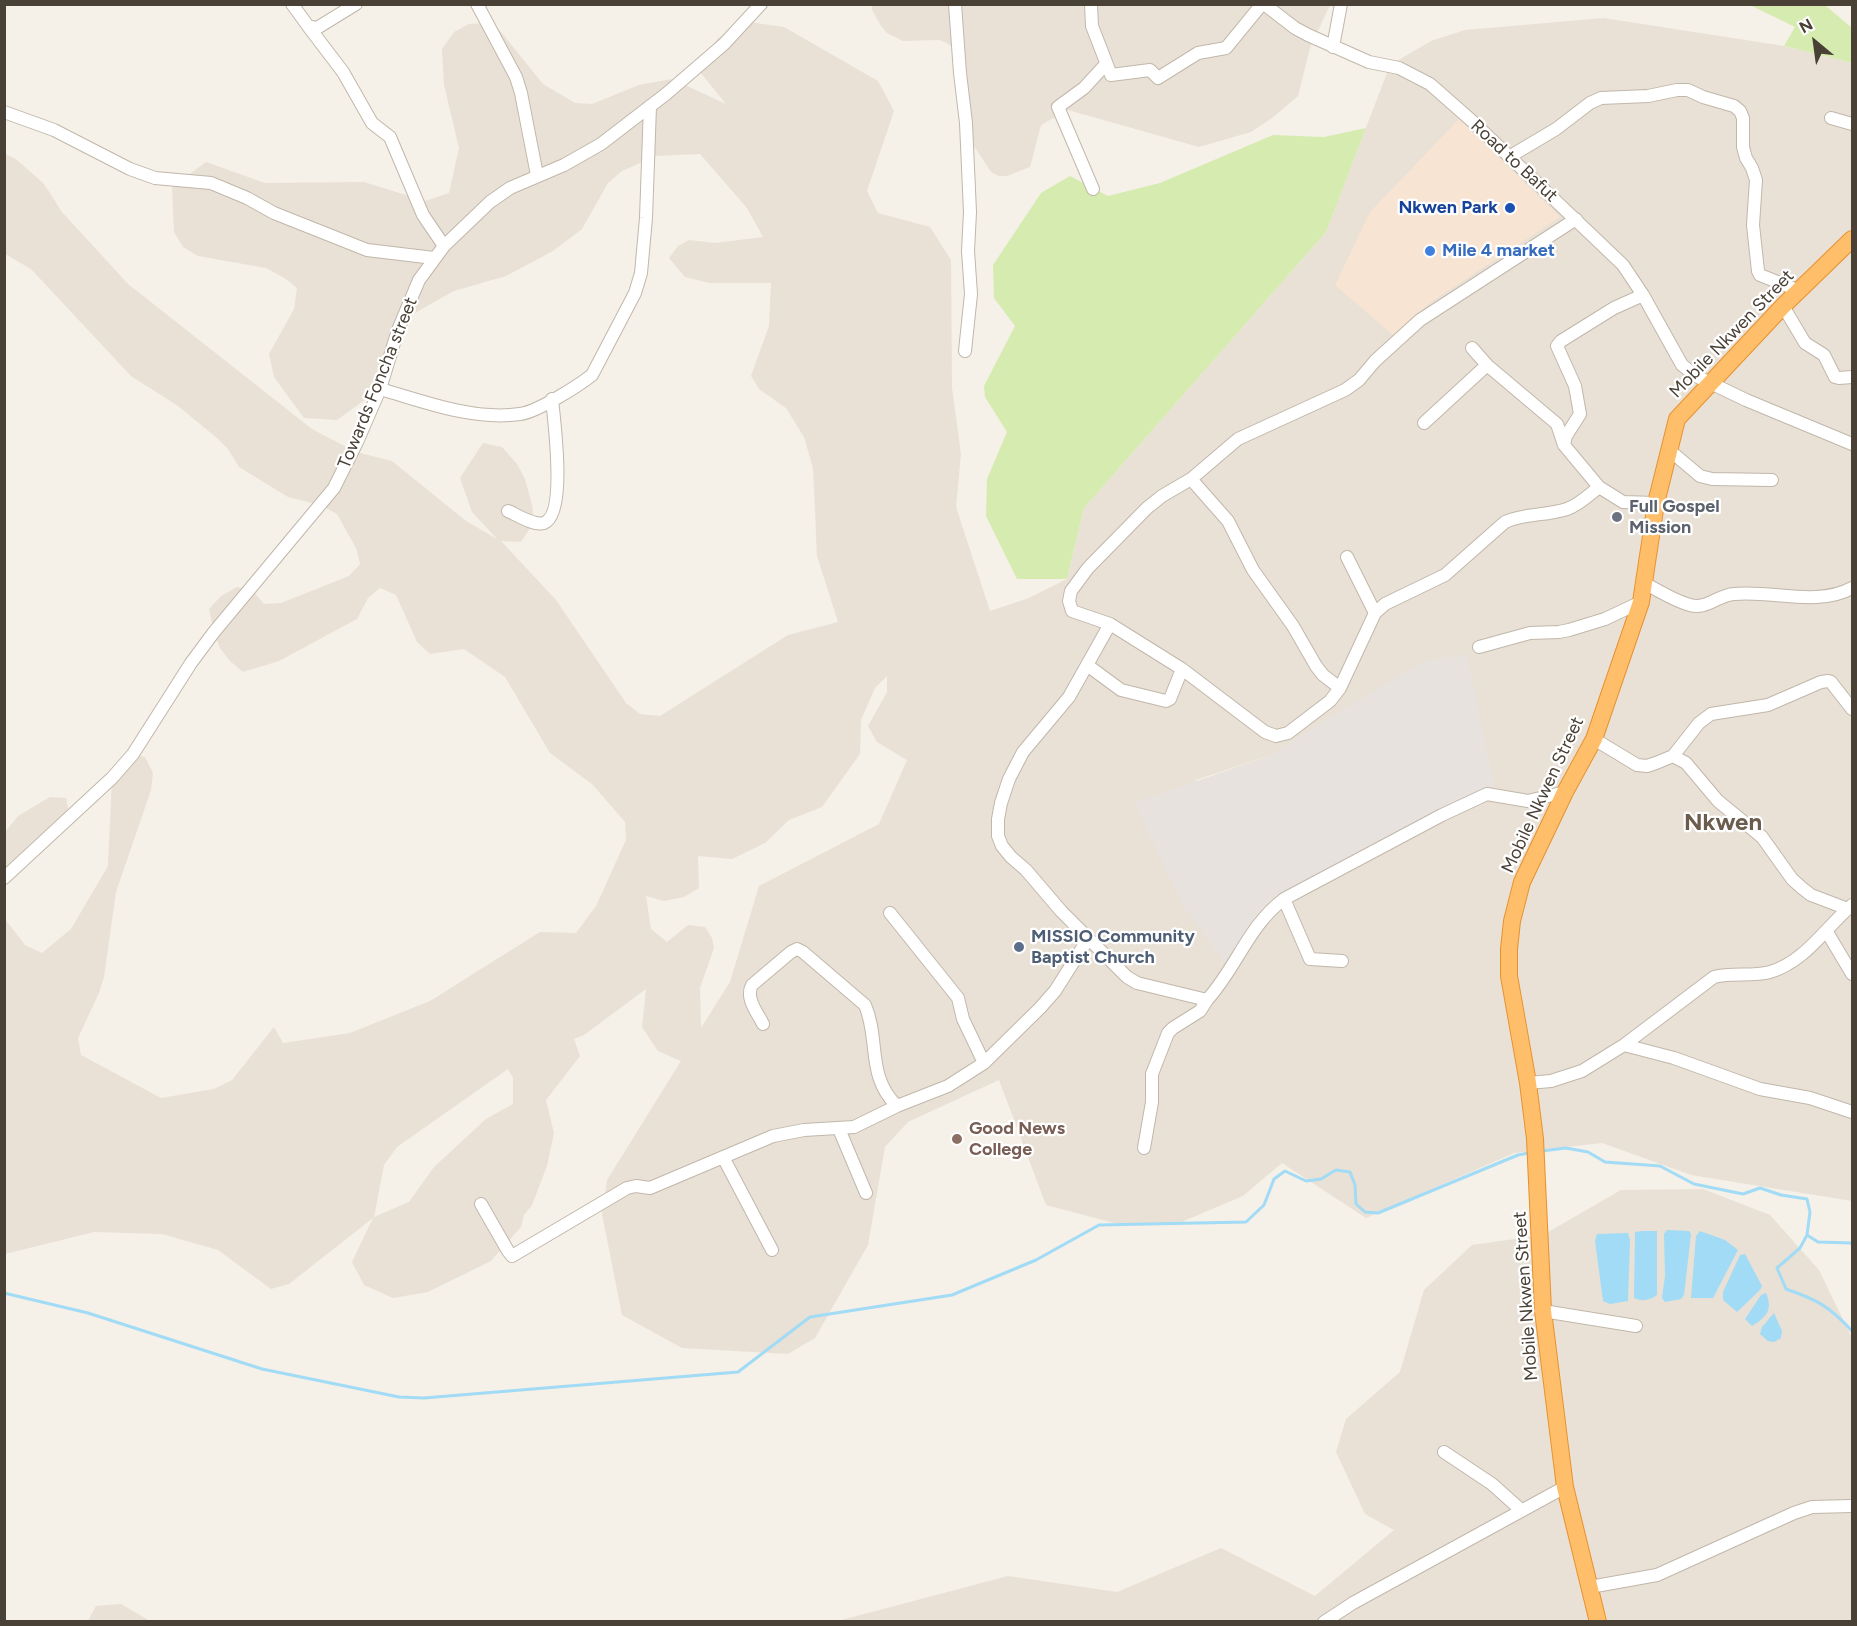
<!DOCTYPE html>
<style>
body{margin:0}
#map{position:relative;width:1857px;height:1626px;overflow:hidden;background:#f5f0e8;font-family:Figtree,sans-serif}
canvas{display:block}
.frame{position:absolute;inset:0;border:6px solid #494036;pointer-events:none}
.north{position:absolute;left:1785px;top:12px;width:60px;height:60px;-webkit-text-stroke:4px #fff;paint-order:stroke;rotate:331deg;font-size:16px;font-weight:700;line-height:24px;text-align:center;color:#494036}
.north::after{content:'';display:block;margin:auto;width:21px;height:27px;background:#494036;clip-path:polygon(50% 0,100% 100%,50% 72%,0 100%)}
</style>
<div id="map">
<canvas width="1857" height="1626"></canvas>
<div class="frame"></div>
<div class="north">N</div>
</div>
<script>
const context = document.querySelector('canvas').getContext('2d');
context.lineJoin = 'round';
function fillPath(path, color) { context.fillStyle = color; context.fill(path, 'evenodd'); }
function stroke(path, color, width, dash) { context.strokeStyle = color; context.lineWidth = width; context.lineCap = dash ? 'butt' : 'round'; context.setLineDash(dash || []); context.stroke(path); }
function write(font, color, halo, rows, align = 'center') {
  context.font = font + ' Figtree,sans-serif'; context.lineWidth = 4.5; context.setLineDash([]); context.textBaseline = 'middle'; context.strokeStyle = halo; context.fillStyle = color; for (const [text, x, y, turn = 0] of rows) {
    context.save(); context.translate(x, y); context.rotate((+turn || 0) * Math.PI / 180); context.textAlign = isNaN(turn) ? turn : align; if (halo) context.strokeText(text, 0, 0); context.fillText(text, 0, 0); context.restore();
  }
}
fillPath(new Path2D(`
 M872,4L1330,5L1310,48L1298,96L1272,118L1251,132L1199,147L1068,110L1041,125L1030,167L1007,176H999L991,172L968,137L959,54L947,43L939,40L903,41L887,33L881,26L872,10Z
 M1604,18L1784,46L1852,63V1201L1691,1175L1602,1143L1514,1153L1366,1218L1282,1163L1243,1196L1179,1223H1114L1046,1205L999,1080L908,1122L885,1147L868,1245L815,1338L788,1354L682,1348L622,1315L602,1214L607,1180L681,1061L658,1051L642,1027L646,989L584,1035L574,1039L580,1056L546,1100L554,1133L547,1166L532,1205L524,1215L521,1227L491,1261L428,1292L393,1298L364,1285L352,1262L373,1218L289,1284L271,1289L218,1250L162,1234L94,1232L5,1254V919L25,945L42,953L71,929L108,866L112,778L133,754L145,757L153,773L151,790L116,892L104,977L99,993L78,1038L81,1055L161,1098L214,1089L232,1080L274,1027L283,1043L350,1033L430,1001L540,932L576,933L596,906L626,840L625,822L592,784L550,753L505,677L464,649L430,654L417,642L396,595L380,588L368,598L357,619L279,661L243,672L230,661L220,648L214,632L209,609L221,596L237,587L253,591L264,604L281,603L349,576L360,564L356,548L337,514L320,505L288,497L239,467L228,449L217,438L178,406L131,376L31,269L5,254V154L16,159L44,184L62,212L128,284L312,429L356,452L392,461L466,521L497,539L472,512L460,478L483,443L502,447L517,464L525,479L532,505L534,522L521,542L501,541L556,600L626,703L640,714L660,716L788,635L838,622L817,556L813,468L804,437L786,408L759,389L751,376L769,326L771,283H709L685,277L669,258L678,246L689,240L715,243L763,237L747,208L700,154L656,156L622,171L608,183L582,229L553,251L506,276L454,291L404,319L380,389L337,420L304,418L274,377L269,354L294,309L297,288L286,279L266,268L198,256L183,247L174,232L172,187L206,162L265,183L364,182L425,201L449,193L459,148L444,85L442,49L454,32L469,24L487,23L501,32L543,84L575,103L592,104L639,85L672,79L726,104L696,67L718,38L749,22L784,27L878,81L894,111L867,191L878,213L930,227L951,260L952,388L961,454L956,507L990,611L1029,598L1067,579L1084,508L1326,232L1390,65L1431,41L1465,30ZM1459,119L1428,304L1393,335ZM887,676V692L868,726L877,742L907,760L879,824L759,886L730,982L701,1028L700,988L714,948L712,938L705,927L688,925L667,942L651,929L646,896L664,901L684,897L699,888L698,856L732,859L765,843L789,820L822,807L860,754L861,720L875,688ZM1313,730L1494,789L1472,794L1345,862L1272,898L1257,914L1227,965L1196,780L1268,756ZM508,1069L513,1078V1104L486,1119L434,1167L409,1202L374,1217L384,1165L397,1147Z
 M50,797L66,798L69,814L5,874V832L18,816Z
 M1703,1189L1770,1215L1819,1270L1852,1338V1621L834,1622L1008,1576L1117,1592L1221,1548L1315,1596L1394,1530L1365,1514L1336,1452L1346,1419L1400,1372L1424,1290L1472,1245L1543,1235L1621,1190Z
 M121,1604L150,1621H88L96,1606Z`), '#e9e1d6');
fillPath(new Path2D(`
 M1459,119L1560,217L1428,304L1393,335L1335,285L1370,212Z`), '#f8e4d2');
fillPath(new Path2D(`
 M1467,654L1495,789L1472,794L1345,862L1272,898L1257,914L1227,966L1184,908L1134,803L1268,756L1423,661Z`), '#e7e2dd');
fillPath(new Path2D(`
 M1750,5H1825L1852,28V63L1784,46L1795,27Z
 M1366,128L1326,232L1084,508L1067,579H1017L986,516L987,479L1007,432L985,397L984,386L1015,326L994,298L993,265L1041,193L1070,176L1108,196L1160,183L1273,135L1324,137Z`), '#d6ebaf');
fillPath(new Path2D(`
 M1667,1230L1689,1231L1691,1234L1684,1295L1681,1299L1665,1302L1662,1298L1665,1276L1664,1234Z
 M1642,1231H1657V1295C1650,1300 1642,1302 1634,1298L1635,1232Z
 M1700,1231L1725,1240L1738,1250L1713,1298H1691L1696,1236Z
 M1628,1233L1630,1240L1628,1301L1610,1304L1603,1301L1595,1241L1597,1234Z
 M1745,1254L1762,1286L1760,1290L1737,1312L1723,1300V1292L1740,1255Z
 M1766,1293C1773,1309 1767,1317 1752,1326L1745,1319L1761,1295Z
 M1774,1313L1782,1331L1781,1338L1774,1342L1768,1341L1760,1334L1762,1327Z`), '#a1dbf5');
stroke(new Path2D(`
 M1542,1151L1566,1148L1588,1152L1605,1162L1660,1166L1694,1184L1743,1194L1760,1188L1781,1195L1807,1199L1810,1212L1807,1235L1818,1242L1852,1243
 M1807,1235L1800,1248L1777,1268L1786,1289C1818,1300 1830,1307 1852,1331
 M4,1293L88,1313L262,1369L399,1397L424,1398L738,1372L810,1317L952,1295L1036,1260L1099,1225L1246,1222L1264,1205L1274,1179L1285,1171L1306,1181L1321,1179L1336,1170L1350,1172L1355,1185L1356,1204L1365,1212L1378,1213L1518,1155L1529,1153`), '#a1dbf5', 3);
const minor = new Path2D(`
 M292,4L308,26L317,28L356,4
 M477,4L516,77L521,93L537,175
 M955,4L960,73L966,123L970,212L968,251L971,294L965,351
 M1091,4L1092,26L1111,75L1150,70L1158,78L1198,53L1226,48L1262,4
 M1264,4L1295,28L1308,35L1369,62L1399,68L1430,84L1472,121L1623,265L1643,295L1682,365L1696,376L1746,400L1852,444
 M308,26L343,72L372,123L390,137L423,215L444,246
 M1333,47L1341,4
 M4,112L54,130L130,169L155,178L211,183L247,198L274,213L367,250L434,258
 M1831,118L1852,124
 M1509,157L1556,129L1590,103L1601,98L1648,96L1677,90H1688L1703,97L1734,106L1740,111L1743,118V147L1746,158L1752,168L1756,180L1753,225L1758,271L1760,275L1800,291
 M1093,189L1058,107L1084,88L1106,64
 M1576,219L1420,320L1375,361L1359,380L1345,390L1238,439L1191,479L1162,496L1147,508L1088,568L1071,591L1069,601L1072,611L1110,624L1182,669L1265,732L1276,736L1288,733L1330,701L1340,688L1375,613L1385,604L1445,575L1505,522C1524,513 1546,516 1567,509C1579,505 1589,495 1599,487
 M1783,306L1805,343L1824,355L1835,377L1839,378L1852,377
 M1472,348L1487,365L1557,424L1564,445L1599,487L1623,502L1656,503
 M380,389C423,401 473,421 520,414C537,412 578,386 592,375L635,293L641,273L646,218L650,106
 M1424,423L1487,365
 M1564,445L1566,436L1580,414L1575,386L1557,346L1561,341L1614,308L1643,295
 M1668,449L1700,476L1712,479L1772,480
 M1191,479L1228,521L1253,570L1293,626L1316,666L1323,675L1340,688
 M508,511C517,515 534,526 544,523C567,514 554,421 552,399
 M1347,557L1375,613
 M1644,583C1658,590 1674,601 1690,605C1706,610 1718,595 1734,594C1772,590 1817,607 1852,588
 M1110,624L1069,697L1023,752L1009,779L1001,803L998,819V836L1002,846L1011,857L1026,870L1061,911L1127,977L1137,983L1207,1000C1237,967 1248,926 1284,899L1442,815L1487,794L1528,801L1565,792
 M1479,647L1530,633L1559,632L1569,630L1605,619L1641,602
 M1087,665L1121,690L1166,701L1170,699L1182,669
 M1594,739L1637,765L1647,766L1656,763L1673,756L1699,723L1711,714L1768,705L1821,682L1828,681L1831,682L1852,709
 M1673,756L1686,763L1718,801L1762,837L1792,879L1802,888L1811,895L1848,909
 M4,878L112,778L133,754L191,663L214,632L334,488L357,442L380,389L398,330L419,280L444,246L490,202L510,188L564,165L601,144L666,94L724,44L761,4
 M1284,899L1310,959L1342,961
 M890,913L958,998L963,1019L984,1063
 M1827,932L1852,974
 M763,1024C757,1012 745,998 752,985L791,952L797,949L803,952L865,1005C880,1040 866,1076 897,1106
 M1624,1045L1674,1058L1760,1089L1810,1098L1852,1112
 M1528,1083L1551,1081L1582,1071L1624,1045L1714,977C1733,972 1751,977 1770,972C1805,962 1826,927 1852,905
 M839,1129L866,1193
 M1144,1148L1152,1102V1074L1168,1033L1173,1028L1200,1011L1207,1000
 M723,1157L772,1250
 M481,1204L508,1251L512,1256L627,1188L636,1186L650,1188L773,1136L804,1130L854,1127L897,1106L948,1086L984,1063L1040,1008L1055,991L1088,939
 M1543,1311L1636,1326
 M1444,1452L1492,1484L1521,1510
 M1590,1587L1657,1575L1794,1513L1812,1507L1852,1506
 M1324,1622L1353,1603L1565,1487`);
const highway = new Path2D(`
 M1598,1622L1565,1487L1543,1311L1535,1139L1528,1083L1509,976V949L1512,921L1522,882L1565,792L1594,739L1641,602L1656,503L1677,419L1783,306L1852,239`);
stroke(minor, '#c1b7aa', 14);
stroke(highway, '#e79130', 18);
stroke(minor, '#fff', 12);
stroke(highway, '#ffbe69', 16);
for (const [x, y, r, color] of [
 [1510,208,6,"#1a4fb4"],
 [1430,251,6,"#3f7fe0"],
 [1617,517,6,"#6b7280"],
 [1019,947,6,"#5c6f8a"],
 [957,1139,6,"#8d6e63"]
]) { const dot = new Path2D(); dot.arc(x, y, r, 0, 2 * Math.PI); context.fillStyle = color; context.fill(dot); stroke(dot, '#fff', 2); }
write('18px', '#494036', '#fff', [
 ["Road to Bafut",1514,161,43],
 ["Mobile Nkwen Street",1732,334,-46],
 ["Towards Foncha street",378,383,-68],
 ["Mobile Nkwen Street",1543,795,-65],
 ["Mobile Nkwen Street",1526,1296,-94]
]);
write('bold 18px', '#164399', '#fff', [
 ["Nkwen Park",1498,208]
], 'right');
write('bold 18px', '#366cbe', '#fff', [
 ["Mile 4 market",1442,251]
], 'left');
write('bold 18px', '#5b616d', '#fff', [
 ["Full Gospel",1629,507],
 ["Mission",1629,528]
], 'left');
write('bold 18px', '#4e5e75', '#fff', [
 ["MISSIO Community",1031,937],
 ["Baptist Church",1031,958]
], 'left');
write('bold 18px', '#785e54', '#fff', [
 ["Good News",969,1129],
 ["College",969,1150]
], 'left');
write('bold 24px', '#6c5c4d', '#fff', [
 ["Nkwen",1723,823]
]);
</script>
